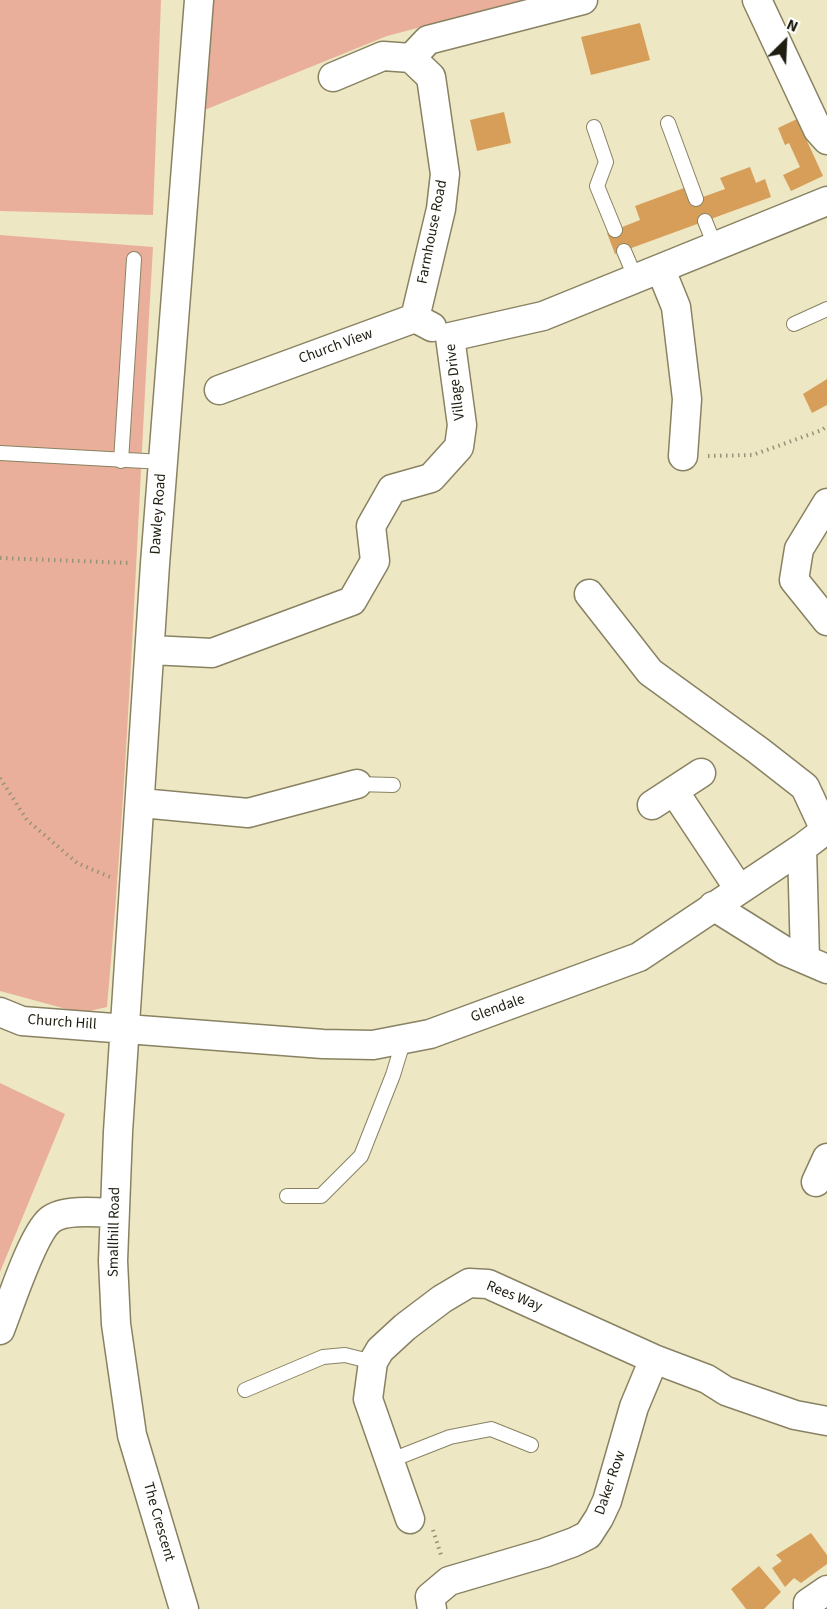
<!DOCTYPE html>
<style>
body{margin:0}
#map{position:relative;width:827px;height:1609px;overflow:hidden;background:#ede7c4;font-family:"Source Sans 3",sans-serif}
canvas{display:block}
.north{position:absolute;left:755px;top:12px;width:60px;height:60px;-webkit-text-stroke:4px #fff;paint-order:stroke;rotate:24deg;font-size:16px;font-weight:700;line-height:24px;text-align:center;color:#1f1d10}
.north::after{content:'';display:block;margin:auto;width:21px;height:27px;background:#1f1d10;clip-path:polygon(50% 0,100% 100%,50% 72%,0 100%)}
</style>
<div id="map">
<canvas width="827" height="1609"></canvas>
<div class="north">N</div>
</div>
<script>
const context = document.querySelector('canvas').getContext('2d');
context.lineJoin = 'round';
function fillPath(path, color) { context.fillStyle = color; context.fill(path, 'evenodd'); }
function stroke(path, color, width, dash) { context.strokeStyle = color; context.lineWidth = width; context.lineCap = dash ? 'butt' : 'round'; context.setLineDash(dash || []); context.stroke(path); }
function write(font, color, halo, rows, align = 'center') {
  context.font = font + ' "Source Sans 3",sans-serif'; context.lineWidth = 4.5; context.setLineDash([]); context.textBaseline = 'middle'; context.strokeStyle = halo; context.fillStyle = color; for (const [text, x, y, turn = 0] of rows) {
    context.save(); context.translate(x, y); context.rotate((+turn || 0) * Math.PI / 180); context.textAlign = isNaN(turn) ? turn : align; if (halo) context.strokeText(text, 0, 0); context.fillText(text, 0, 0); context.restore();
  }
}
fillPath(new Path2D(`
 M0,0H161L153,215L0,211Z
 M212,0H523L387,36L202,111Z
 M0,235L153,247C138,500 130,754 107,1007L81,1013L0,991Z
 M0,1083L65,1114L0,1272Z`), '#eaaf9a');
fillPath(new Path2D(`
 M640,23L650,60L591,75L581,37Z
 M504,112L511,143L477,151L470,120Z
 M797,119L823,176L791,191L783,175L800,167L789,143L785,145L778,128Z
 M750,167L756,183L765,179L771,197L615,254L607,233L640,220L635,206L684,188L689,202L725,189L720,178Z
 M827,379V405L812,413L803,394Z
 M811,1533L827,1555V1564L801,1583L794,1578L785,1587L772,1568L782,1561L776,1555Z
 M759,1566L781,1592L764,1609H746L731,1589Z`), '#d79e59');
const service = new Path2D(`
 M668,123L696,199
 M594,127L606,162L597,186L615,230
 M705,221L715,246
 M624,251L636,279
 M794,324L827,309
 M0,453L163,462
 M121,461L134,259
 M357,784L393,785
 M287,1196H321L361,1156L393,1075L404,1039
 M245,1390L323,1357L345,1355L373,1362
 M389,1461L450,1437L491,1429L531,1445`);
const minor = new Path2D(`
 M757,0L818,130L827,140
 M411,58L428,40L583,0
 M333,77L383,56L411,58L431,77L445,174L441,209L415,318
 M661,270L676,307L687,399L683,456
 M219,390L415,318L432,327
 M827,503L799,549L794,580L827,621
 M589,594L650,672L759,751L805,787L825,830
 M151,650L212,653L352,601L375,561L371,526L392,489L431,478L459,447L462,425L450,337L543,316L827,201
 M674,791L739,889
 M141,803L248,813L357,784
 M652,805L701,773
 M802,848L805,959
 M713,906L785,951L827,969
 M0,1012L22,1021L323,1044L373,1045L430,1034L639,957L802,848L827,829
 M816,1182L827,1158
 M0,1330C10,1305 32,1235 50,1220C63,1209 97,1212 114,1213
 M410,1519L368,1399L373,1362L380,1350L405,1327L442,1299L469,1283L488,1284L654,1359L707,1379L726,1391L795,1415L827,1421
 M184,1609L132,1435L116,1324L113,1261L118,1132L155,564L199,0
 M432,1609L430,1597L449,1581L544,1553L574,1542L588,1535L599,1518L607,1501L634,1407L654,1359
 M808,1609V1603L827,1590`);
stroke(service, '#888262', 16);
stroke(minor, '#888262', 31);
stroke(new Path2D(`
 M708,456L753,455L822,430L827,426
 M0,558L130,563
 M0,778L27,820L77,863L110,877
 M433,1530L442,1558`), '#979379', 4, [1.5, 4.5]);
stroke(service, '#fff', 14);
stroke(minor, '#fff', 28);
write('15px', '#1f1d10', '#fff', [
 ["Farmhouse Road",433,232,-79],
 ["Church View",336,347,-20],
 ["Village Drive",456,382,-97],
 ["Dawley Road",159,514,-86],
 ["Glendale",498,1009,-20],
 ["Church Hill",62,1023,4],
 ["Smallhill Road",115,1232,-89],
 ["Rees Way",514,1297,22],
 ["Daker Row",611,1483,-71],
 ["The Crescent",158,1522,74]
]);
</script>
